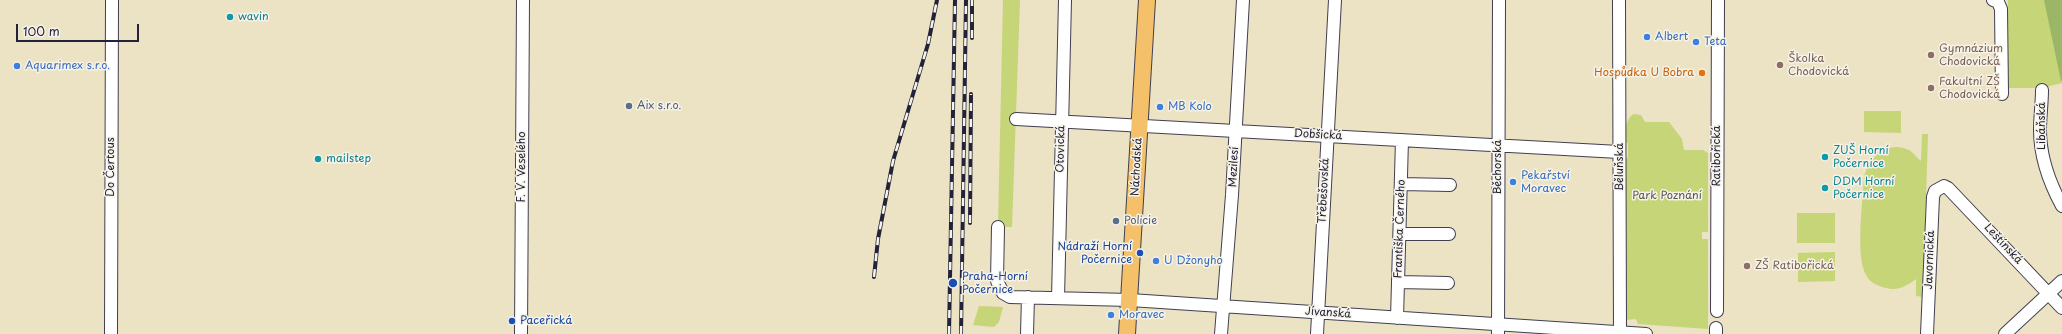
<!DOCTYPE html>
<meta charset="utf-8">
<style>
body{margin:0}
#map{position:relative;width:2062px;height:334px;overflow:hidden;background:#ebe3c4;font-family:"Playpen Sans",sans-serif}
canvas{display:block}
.scale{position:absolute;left:16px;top:24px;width:123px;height:18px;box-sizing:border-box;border:2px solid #22223b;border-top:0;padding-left:5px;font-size:12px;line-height:14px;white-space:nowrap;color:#22223b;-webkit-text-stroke:3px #f7f3e8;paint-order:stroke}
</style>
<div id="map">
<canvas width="2062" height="334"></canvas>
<div class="scale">100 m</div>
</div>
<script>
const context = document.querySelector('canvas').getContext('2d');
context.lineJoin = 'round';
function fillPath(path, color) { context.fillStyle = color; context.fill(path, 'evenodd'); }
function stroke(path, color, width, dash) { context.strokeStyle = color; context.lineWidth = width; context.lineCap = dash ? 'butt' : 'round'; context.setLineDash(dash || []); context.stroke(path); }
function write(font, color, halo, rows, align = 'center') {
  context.font = font + ' "Playpen Sans",sans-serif'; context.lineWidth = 3; context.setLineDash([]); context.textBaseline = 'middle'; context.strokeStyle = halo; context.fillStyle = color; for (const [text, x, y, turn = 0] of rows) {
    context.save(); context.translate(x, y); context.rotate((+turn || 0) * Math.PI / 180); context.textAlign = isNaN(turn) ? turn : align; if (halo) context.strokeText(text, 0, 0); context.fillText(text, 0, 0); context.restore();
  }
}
fillPath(new Path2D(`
 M1003,0H1020L1012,227H998V225Z
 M2008,0H2062V83L2042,88H2008Z
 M1864,111H1901V133L1864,132Z
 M1634,114L1641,115L1645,122H1669L1682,139L1684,150H1703L1708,153V232H1702V239H1708V329L1638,324L1636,319L1626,320V159L1628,157V143L1625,142C1625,132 1625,118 1634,114Z
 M1922,134H1928L1923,297L1916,296V279C1907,286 1898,291 1886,288C1878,286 1870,283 1866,275C1855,256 1863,200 1864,177C1870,157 1886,140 1909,150C1913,152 1917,158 1921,161Z
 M1797,213H1835V243H1797Z
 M1835,252V281L1798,282V253Z
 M979,306L1003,307L999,322L994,327L973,325Z`), '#c5d577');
fillPath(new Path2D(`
 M2044,0H2062V80L2061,81Z`), '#9cb668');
const minor = new Path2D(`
 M1619,0L1620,334
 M1993,0L1998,2L2001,9L2002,94
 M2042,90C2042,103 2040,117 2040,130C2040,158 2049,182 2062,206
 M1016,119L1619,152
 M1401,184L1450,185
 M998,227L997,281L1003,293L1010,297L1130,300L1646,334
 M1400,234H1449
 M1398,282L1448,283
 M1058,298L1065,0
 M1717,311L1718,0
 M1397,318L1402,140
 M1716,328V334
 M111,334L112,0
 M521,334L523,0
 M1027,334L1028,297
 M1221,334L1232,195L1243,0
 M1317,334L1335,0
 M1498,334L1499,0
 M1927,334L1933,197L1935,191L1944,186L1948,188L2062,308
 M2005,334L2062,281`);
const major = new Path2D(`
 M1127,334L1147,0`);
stroke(minor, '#403f50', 14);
stroke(major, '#403f50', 18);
stroke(minor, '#fff', 12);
stroke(major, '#f4c16a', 16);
const rail = new Path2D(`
 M972,38V0
 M970,223L971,94
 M874,277L878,239L893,161L928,44L937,0
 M949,334L955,0
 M961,334L966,0`);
stroke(rail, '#22223b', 4);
stroke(rail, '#f7f3e8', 2.5, [8]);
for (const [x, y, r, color] of [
 [230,17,4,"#0f9aa8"],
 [1647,37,4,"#3f7fe0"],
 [1696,42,4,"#3f7fe0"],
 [1931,55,4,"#8d6e63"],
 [1780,65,4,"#8d6e63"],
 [17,66,4,"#3f7fe0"],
 [1702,73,4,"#e8710a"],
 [1931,88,4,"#8d6e63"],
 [629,106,4,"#5c6f8a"],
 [1160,107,4,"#3f7fe0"],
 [1825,157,4,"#0f9aa8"],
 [318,159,4,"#0f9aa8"],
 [1513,182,4,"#3f7fe0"],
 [1825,188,4,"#0f9aa8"],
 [1116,221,4,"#5c6f8a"],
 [1140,253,4,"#1a4fb4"],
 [1156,261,4,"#3f7fe0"],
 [1747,266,4,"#8d6e63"],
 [953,283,5,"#1a4fb4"],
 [1111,315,4,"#3f7fe0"],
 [512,321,4,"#1a4fb4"]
]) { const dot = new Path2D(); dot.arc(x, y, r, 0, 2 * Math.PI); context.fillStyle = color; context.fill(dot); stroke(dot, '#f7f3e8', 1.5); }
write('11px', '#0d838f', '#f7f3e8', [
 ["wavin",238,17],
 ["ZUŠ Horní",1833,151],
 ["Počernice",1833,164],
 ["mailstep",326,159],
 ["DDM Horní",1833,182],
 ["Počernice",1833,195]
], 'left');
write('11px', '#366cbe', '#f7f3e8', [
 ["Albert",1655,37],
 ["Teta",1704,42],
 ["Aquarimex s.r.o.",25,66],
 ["MB Kolo",1168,107],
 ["Pekařství",1521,176],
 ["Moravec",1521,189],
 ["U Džonyho",1164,261],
 ["Moravec",1119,315]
], 'left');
write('11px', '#785e54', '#f7f3e8', [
 ["Gymnázium",1939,49],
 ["Chodovická",1939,62],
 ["Školka",1788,59],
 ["Chodovická",1788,72],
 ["Fakultní ZŠ",1939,82],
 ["Chodovická",1939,95],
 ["ZŠ Ratibořická",1755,266]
], 'left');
write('11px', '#c56008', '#f7f3e8', [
 ["Hospůdka U Bobra",1694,73]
], 'right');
write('11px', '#4e5e75', '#f7f3e8', [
 ["Aix s.r.o.",637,106],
 ["Policie",1124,221]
], 'left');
write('11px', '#22223b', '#f7f3e8', [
 ["Libáňská",2042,126,-90],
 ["Dobšická",1318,135,3],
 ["Otovická",1061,149,-89],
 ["Ratibořická",1717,156,-90],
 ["Do Čertous",111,167,-90],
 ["F. V. Veselého",522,167,-90],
 ["Náchodská",1137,167,-87],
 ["Mezilesí",1234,167,-87],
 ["Běchorská",1498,167,-90],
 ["Běluňská",1620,167,-90],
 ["Třebešovská",1324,191,-87],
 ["Františka Černého",1400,229,-88],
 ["Leštínská",2003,244,47],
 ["Javornická",1930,260,-88],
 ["Jívanská",1328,313,4]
]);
write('11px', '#53584d', '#f7f3e8', [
 ["Park Poznání",1667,196]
]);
write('11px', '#164399', '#f7f3e8', [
 ["Nádraží Horní",1132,247,"right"],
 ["Počernice",1132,260,"right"],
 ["Praha-Horní",962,277],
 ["Počernice",962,290],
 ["Paceřická",520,321]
], 'left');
</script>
